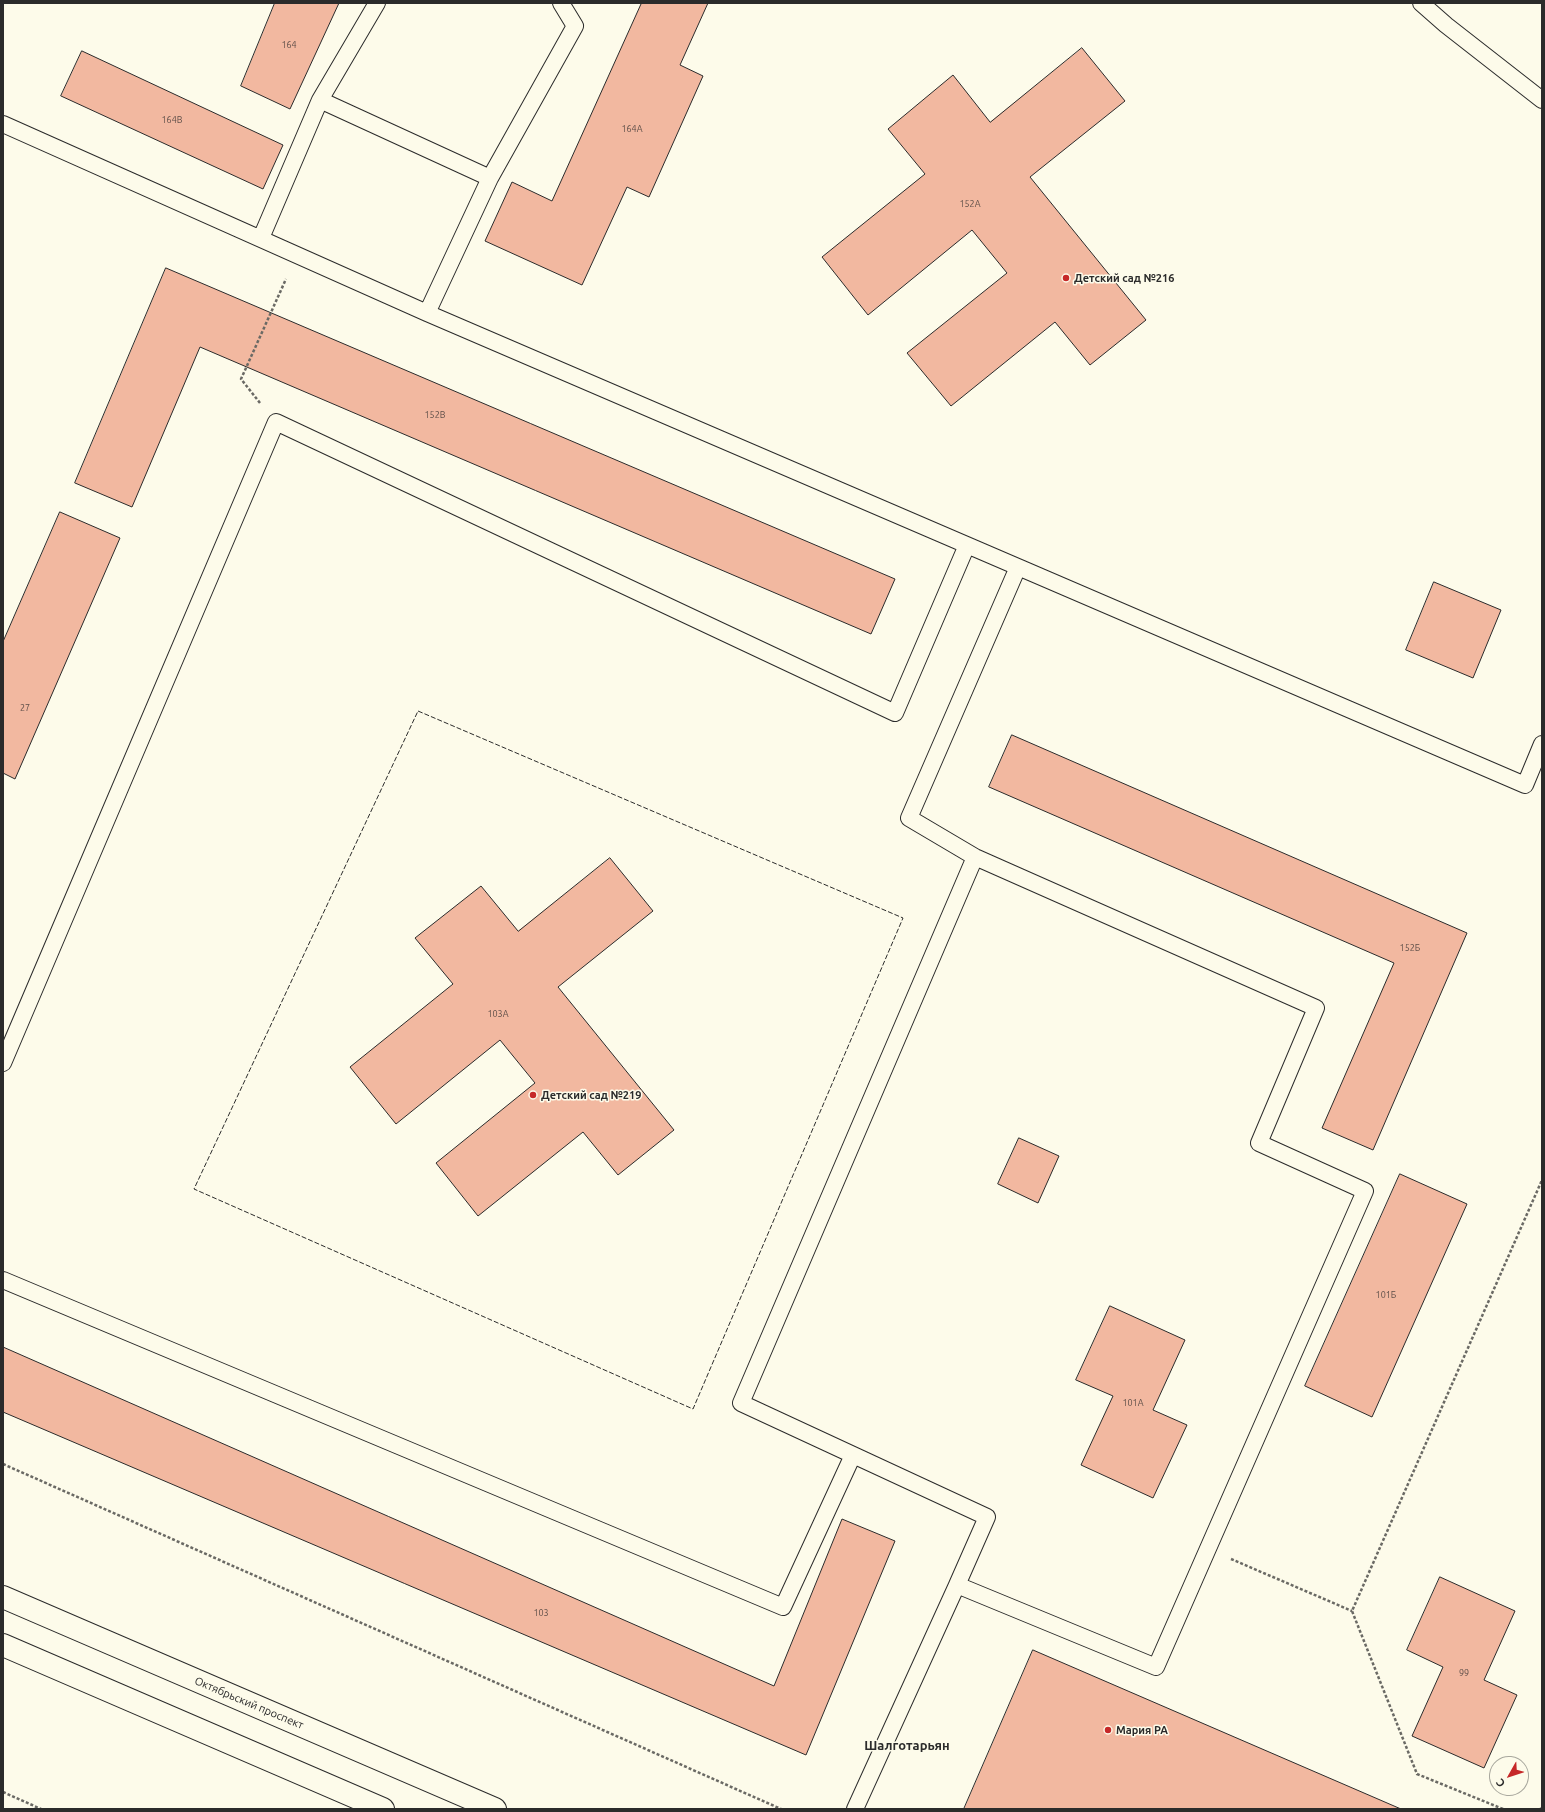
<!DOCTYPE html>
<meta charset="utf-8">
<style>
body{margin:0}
#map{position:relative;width:1545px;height:1812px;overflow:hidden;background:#fdfbea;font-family:Ubuntu,sans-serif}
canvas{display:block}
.frame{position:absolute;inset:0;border:4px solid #2b2b2b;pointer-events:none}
.north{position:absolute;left:1489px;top:1756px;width:40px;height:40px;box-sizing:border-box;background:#fdfbea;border:1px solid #a9a89e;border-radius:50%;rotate:231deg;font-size:11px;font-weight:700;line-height:16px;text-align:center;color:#2b2b2b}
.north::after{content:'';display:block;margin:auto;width:14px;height:18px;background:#c62828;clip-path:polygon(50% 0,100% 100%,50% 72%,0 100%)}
</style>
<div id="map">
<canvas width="1545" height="1812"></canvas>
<div class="frame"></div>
<div class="north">С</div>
</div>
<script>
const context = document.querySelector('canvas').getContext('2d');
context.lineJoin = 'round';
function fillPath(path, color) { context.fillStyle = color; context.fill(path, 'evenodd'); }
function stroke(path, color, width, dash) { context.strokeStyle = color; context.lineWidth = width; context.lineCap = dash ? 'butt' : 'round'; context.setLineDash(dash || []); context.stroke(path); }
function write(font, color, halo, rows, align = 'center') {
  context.font = font + ' Ubuntu,sans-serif'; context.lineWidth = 3; context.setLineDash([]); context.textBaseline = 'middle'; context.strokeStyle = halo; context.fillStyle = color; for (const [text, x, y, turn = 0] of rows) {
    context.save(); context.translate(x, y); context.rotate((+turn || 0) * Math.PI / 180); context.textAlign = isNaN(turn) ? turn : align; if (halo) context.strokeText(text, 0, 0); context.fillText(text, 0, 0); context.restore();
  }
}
const building = new Path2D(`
 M275,3H339L290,109L241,86Z
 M639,3H708L680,65L703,76L649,197L627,187L582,285L485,241L512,182L552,201L641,4Z
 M1082,48L1125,101L1030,177L1146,320L1090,365L1055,322L951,406L907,353L1007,273L972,230L868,315L822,257L925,174L888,129L953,75L990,122Z
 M82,51L283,145L263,189L61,96Z
 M166,268L895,579L871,634L200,347L132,507L75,483Z
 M60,512L120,538L15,779L3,773V642Z
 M1434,582L1501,610L1473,678L1406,650Z
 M1012,735L1467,933L1373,1150L1322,1128L1394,963L989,787Z
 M610,858L653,911L558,987L674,1130L618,1175L583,1132L478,1216L436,1163L535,1083L500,1040L396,1124L350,1067L453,984L415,938L481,886L518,931Z
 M1019,1138L1059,1156L1038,1203L998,1184Z
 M1400,1174L1467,1204L1372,1417L1305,1386Z
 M1110,1306L1185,1340L1153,1410L1187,1425L1153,1498L1081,1465L1113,1396L1076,1380Z
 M3,1347L774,1686L842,1519L895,1541L806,1755L3,1412Z
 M1440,1577L1515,1611L1484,1680L1517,1695L1484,1768L1412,1736L1443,1667L1407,1650Z
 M1033,1650L1401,1809H964Z`);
fillPath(building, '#f2b8a0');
stroke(building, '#2b2b2b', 1);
const service = new Path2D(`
 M1421,3L1446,25L1542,100
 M320,100L490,178
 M3,124L427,313L1018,567
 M261,238L320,100L377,3
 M427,313L490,178L575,26L561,3
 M3,1063L276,422L895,713L967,545
 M3,1280L783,1607L853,1455
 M957,1585L987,1517L741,1403L975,857
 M855,1809L957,1585L1156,1667L1365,1191L1259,1143L1316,1008L975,857L909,818L1018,567L1525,785L1542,744`);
const secondary = new Path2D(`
 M3,1597L495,1809
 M3,1645L383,1809`);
stroke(service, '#2b2b2b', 18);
stroke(secondary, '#2b2b2b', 24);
stroke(new Path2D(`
 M260,403L241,379L286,279
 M3,1464L781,1809
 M1231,1559L1352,1611
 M3,1792L41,1809
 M1503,1809L1417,1774L1352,1611L1542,1180
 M1540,1809L1542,1808`), '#6a6964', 2.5, [3, 2]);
stroke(service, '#fdfbea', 16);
stroke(secondary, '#fdfbea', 22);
stroke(new Path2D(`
 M418,711L903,918L693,1409L194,1189Z`), '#2b2b2b', 1, [5, 2]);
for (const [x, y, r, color] of [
 [1066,278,4,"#c62828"],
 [533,1095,4,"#c62828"],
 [1108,1730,4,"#c62828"]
]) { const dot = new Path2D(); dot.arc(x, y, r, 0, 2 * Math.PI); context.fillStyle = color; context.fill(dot); stroke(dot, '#fdfbea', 1.5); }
write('9px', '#5d4e48', null, [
 ["164",289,45],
 ["164В",172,120],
 ["164А",632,129],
 ["152А",970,204],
 ["152В",435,415],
 ["27",25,708],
 ["152Б",1410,948],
 ["103А",498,1014],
 ["101Б",1386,1295],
 ["101А",1133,1403],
 ["103",541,1613],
 ["99",1464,1673]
]);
write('bold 11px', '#2b2b2b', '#fdfbea', [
 ["Детский сад №216",1074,278],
 ["Детский сад №219",541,1095],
 ["Мария РА",1116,1730]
], 'left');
write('11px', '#2b2b2b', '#fdfbea', [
 ["Октябрьский проспект",249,1703,23]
]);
write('bold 13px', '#2b2b2b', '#fdfbea', [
 ["Шалготарьян",907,1746]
]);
</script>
